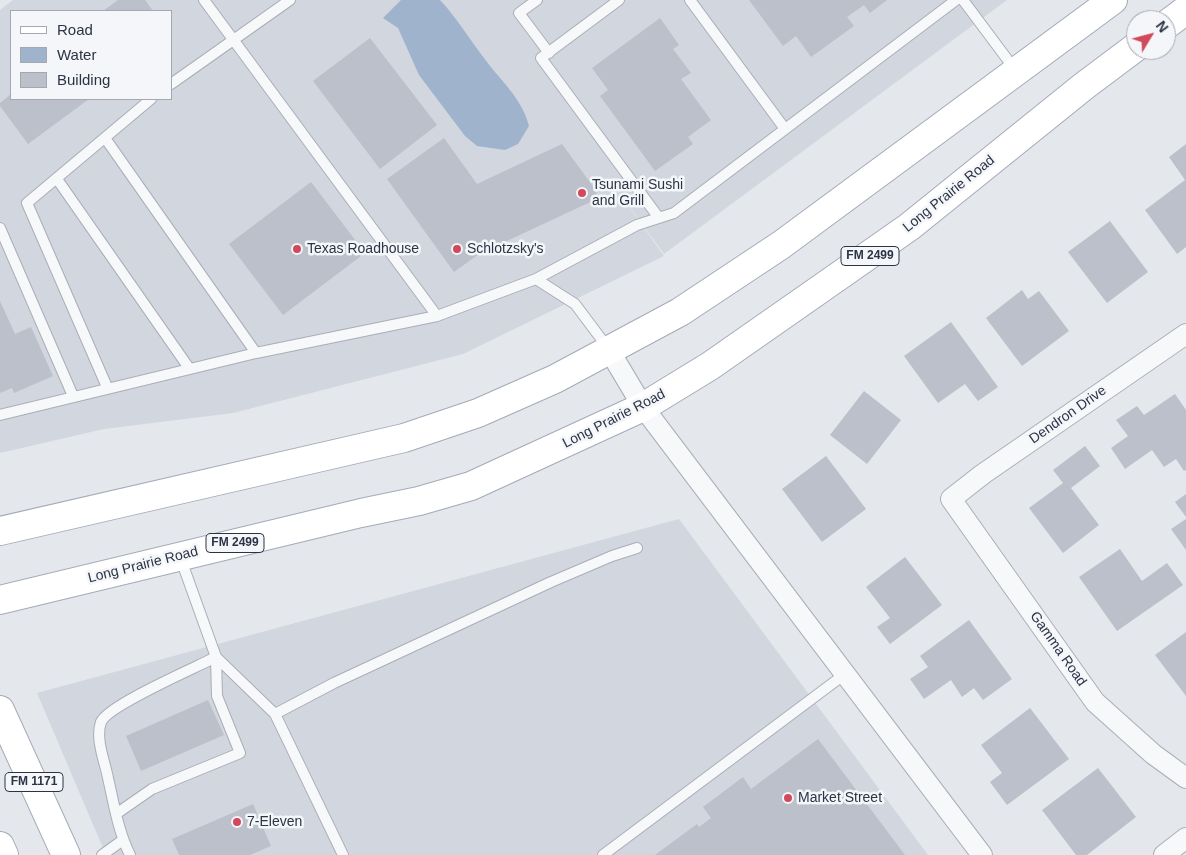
<!DOCTYPE html>
<style>
body{margin:0}
#map{position:relative;width:1186px;height:855px;overflow:hidden;background:#e4e7ec;font-family:Arial,sans-serif}
canvas{display:block}
.legend{position:absolute;left:10px;top:10px;width:162px;height:90px;box-sizing:border-box;background:#f4f6f9;border:1px solid #a4a8b1;margin:0;padding:6px 9px;list-style:none;font-size:15px;color:#2b3445}
.legend li{display:flex;align-items:center;gap:10px;height:25px}
.legend b{width:25px;border:1px solid #a4a8b1}
.north{position:absolute;left:1126px;top:10px;width:50px;height:50px;box-sizing:border-box;background:#f4f6f9;border:1px solid #a4a8b1;border-radius:50%;rotate:53deg;font-size:14px;font-weight:700;line-height:20px;text-align:center;color:#2b3445}
.north::after{content:'';display:block;margin:auto;width:18px;height:22px;background:#d1495b;clip-path:polygon(50% 0,100% 100%,50% 72%,0 100%)}
</style>
<div id="map">
<canvas width="1186" height="855"></canvas>
<ul class="legend">
<li><b style="height:6px;background:#fff"></b>Road</li>
<li><b style="height:14px;background:#9fb4cc"></b>Water</li>
<li><b style="height:14px;background:#bbc0ca"></b>Building</li>
</ul>
<div class="north">N</div>
</div>
<script>
const context = document.querySelector('canvas').getContext('2d');
context.lineJoin = 'round';
function fillPath(path, color) { context.fillStyle = color; context.fill(path, 'evenodd'); }
function stroke(path, color, width, dash) { context.strokeStyle = color; context.lineWidth = width; context.lineCap = dash ? 'butt' : 'round'; context.setLineDash(dash || []); context.stroke(path); }
function write(font, color, halo, rows, align = 'center') {
  context.font = font + ' Arial,sans-serif'; context.lineWidth = 5; context.setLineDash([]); context.textBaseline = 'middle'; context.strokeStyle = halo; context.fillStyle = color; for (const [text, x, y, turn = 0] of rows) {
    context.save(); context.translate(x, y); context.rotate((+turn || 0) * Math.PI / 180); context.textAlign = isNaN(turn) ? turn : align; if (halo) context.strokeText(text, 0, 0); context.fillText(text, 0, 0); context.restore();
  }
}
fillPath(new Path2D(`
 M13,0H1007L664,254L610,180L664,256L463,354L233,413L104,429L0,453V10ZM11,11H171V99H11Z
 M679,519L928,855H106L37,693Z`), '#d2d6de');
fillPath(new Path2D(`
 M401,0H440C458,19 471,42 487,62C503,83 522,99 529,126L518,144L505,150L477,146L465,136L419,75L398,28L383,18Z`), '#9fb4cc');
fillPath(new Path2D(`
 M118,0H145L153,11H103Z
 M749,0H887L870,13L864,5L847,17L854,26L811,57L796,36L783,46Z
 M660,18L679,45L673,49L691,73L681,79L711,120L688,137L693,144L655,171L600,96L608,90L592,68Z
 M370,38L437,125L380,169L313,81Z
 M11,94V99H89L28,144L0,106V103Z
 M444,138L477,184L562,144L592,185L599,198L479,254L454,272L387,179Z
 M1186,144V247L1177,254L1145,210L1185,180L1169,157Z
 M311,182L365,253L283,315L229,244Z
 M1110,221L1148,272L1107,303L1068,252Z
 M1022,290L1028,299L1039,291L1069,331L1022,366L986,318Z
 M0,301L15,334L31,327L53,376L14,393L12,388L0,393Z
 M951,322L998,387L978,401L965,384L938,403L904,356Z
 M864,391L901,420L867,464L830,435Z
 M1175,394L1186,410V470L1184,471L1176,459L1164,467L1152,450L1125,469L1111,448L1128,436L1116,420L1137,406L1144,415Z
 M1085,446L1100,466L1071,488L1099,525L1063,553L1029,508L1063,483L1053,470Z
 M826,456L866,509L822,542L782,489Z
 M1186,494V517L1175,502Z
 M1186,519V550L1171,529Z
 M1120,549L1142,581L1167,563L1183,585L1117,631L1079,577Z
 M905,557L942,605L890,644L877,627L890,618L866,587Z
 M969,620L1012,679L983,700L974,688L962,697L951,680L924,699L910,679L928,667L920,656Z
 M1186,632V696L1155,655Z
 M208,700L224,735L141,771L126,736Z
 M1030,708L1069,759L1007,805L990,782L1002,773L981,745Z
 M818,739L905,855H655L697,824L699,827L711,818L703,807L743,777L751,789Z
 M1098,768L1136,817L1087,855H1076L1042,810Z
 M253,804L271,846L250,855H179L172,839Z`), '#bbc0ca');
const service = new Path2D(`
 M204,0L437,316
 M537,0L519,13L549,53
 M619,0L541,58L659,218
 M690,0L785,129
 M963,0L1016,71
 M171,84L290,0
 M105,138L256,353
 M57,179L189,368
 M0,228L73,396
 M536,279L575,304L608,348
 M107,387L27,203L151,99
 M0,415L256,353L437,316L536,279L637,225L674,213L956,0
 M180,557L216,657L275,714L343,855
 M275,714L334,683L551,582L612,556L637,548
 M116,814L152,789L240,753L217,696L216,657C195,668 108,705 101,722C95,739 105,762 108,778C114,804 118,831 130,855
 M102,855L123,840
 M603,855L845,674`);
const minor = new Path2D(`
 M1186,334L983,474L951,499L1095,702L1153,754L1186,778
 M609,350L643,407L982,855
 M1164,855L1186,838`);
const primary = new Path2D(`
 M1166,25L1186,10
 M0,531L404,438L478,413L555,379L680,312L781,245L1113,0
 M0,600L361,513L419,501L471,486L643,407L710,366L909,227L1084,86L1136,47
 M0,710L66,855
 M0,846L4,855`);
stroke(service, '#a9aeb7', 12);
stroke(minor, '#a9aeb7', 22);
stroke(primary, '#a3abb8', 30);
stroke(service, '#f7f8fa', 10);
stroke(minor, '#f7f8fa', 20);
stroke(primary, '#fff', 28);
for (const [x, y, r, color] of [
 [582,193,5,"#d1495b"],
 [297,249,5,"#d1495b"],
 [457,249,5,"#d1495b"],
 [788,798,5,"#d1495b"],
 [237,822,5,"#d1495b"]
]) { const dot = new Path2D(); dot.arc(x, y, r, 0, 2 * Math.PI); context.fillStyle = color; context.fill(dot); stroke(dot, '#f4f6f9', 2); }
for (const [x, y, w] of [
 [870,256,58],
 [235,543,58],
 [34,782,58]
]) { const box = new Path2D(); box.roundRect(x - w / 2, y - 9.5, w, 19, 4); context.fillStyle = '#f4f6f9'; context.fill(box); stroke(box, '#2b3445', 1); }
write('bold 12px', '#2b3445', null, [
 ["FM 2499",870,256],
 ["FM 2499",235,543],
 ["FM 1171",34,782]
]);
write('14px', '#2b3445', '#f4f6f9', [
 ["Tsunami Sushi",592,185],
 ["and Grill",592,201],
 ["Texas Roadhouse",307,249],
 ["Schlotzsky's",467,249],
 ["Market Street",798,798],
 ["7-Eleven",247,822]
], 'left');
write('14px', '#2b3445', '#f4f6f9', [
 ["Long Prairie Road",949,194,-39],
 ["Dendron Drive",1068,415,-35],
 ["Long Prairie Road",614,419,-27],
 ["Long Prairie Road",143,565,-14],
 ["Gamma Road",1058,649,55]
]);
</script>
